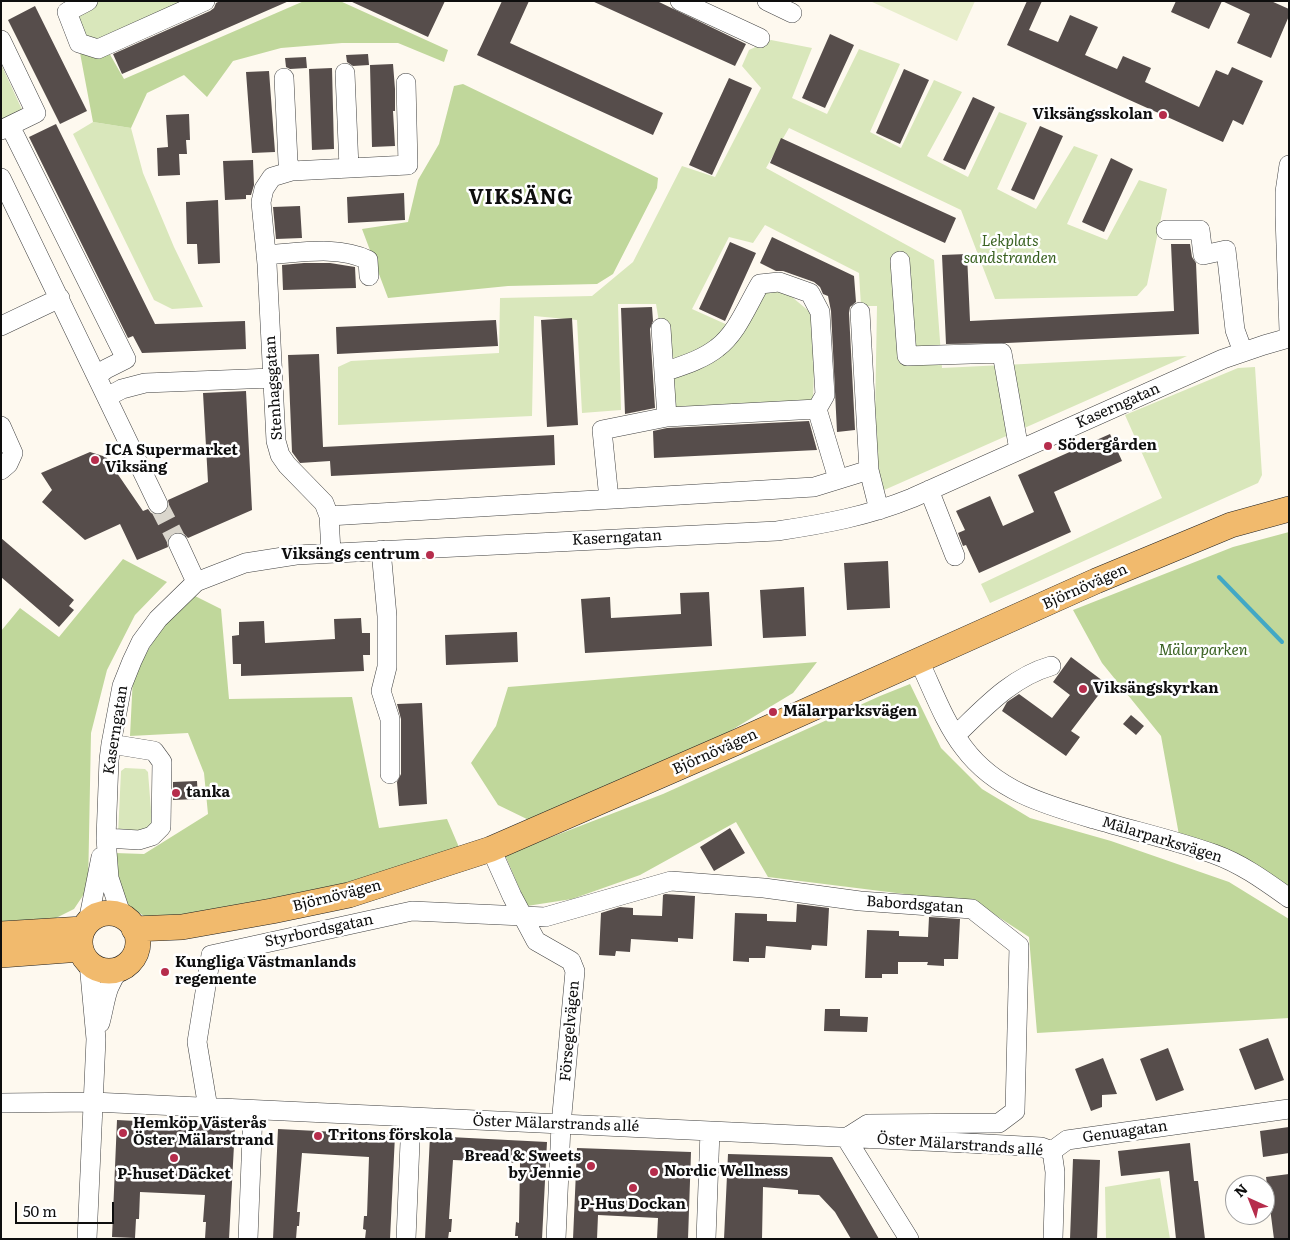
<!DOCTYPE html>
<meta charset="utf-8">
<style>
body{margin:0}
#map{position:relative;width:1290px;height:1240px;overflow:hidden;background:#fef9ef;font-family:Literata,serif}
canvas{display:block}
.frame{position:absolute;inset:0;border:2px solid #0e0e0e;pointer-events:none}
.north{position:absolute;left:1225px;top:1175px;width:50px;height:50px;box-sizing:border-box;background:#fff;border:1px solid #9f9f9f;border-radius:50%;rotate:316deg;font-size:14px;font-weight:700;line-height:20px;text-align:center;color:#0e0e0e}
.north::after{content:'';display:block;margin:auto;width:18px;height:22px;background:#b62d4c;clip-path:polygon(50% 0,100% 100%,50% 72%,0 100%)}
.scale{position:absolute;left:15px;top:1202px;width:99px;height:22px;box-sizing:border-box;border:2px solid #0e0e0e;border-top:0;padding-left:6px;font-size:15px;line-height:18px;white-space:nowrap;color:#0e0e0e;-webkit-text-stroke:4px #fff;paint-order:stroke}
</style>
<div id="map">
<canvas width="1290" height="1240"></canvas>
<div class="frame"></div>
<div class="north">N</div>
<div class="scale">50 m</div>
</div>
<script>
const context = document.querySelector('canvas').getContext('2d');
context.lineJoin = 'round';
function fillPath(path, color) { context.fillStyle = color; context.fill(path, 'evenodd'); }
function stroke(path, color, width, dash) { context.strokeStyle = color; context.lineWidth = width; context.lineCap = dash ? 'butt' : 'round'; context.setLineDash(dash || []); context.stroke(path); }
function write(font, color, halo, rows, align = 'center') {
  context.font = font + ' Literata,serif'; context.lineWidth = 5; context.setLineDash([]); context.textBaseline = 'middle'; context.strokeStyle = halo; context.fillStyle = color; for (const [text, x, y, turn = 0] of rows) {
    context.save(); context.translate(x, y); context.rotate((+turn || 0) * Math.PI / 180); context.textAlign = isNaN(turn) ? turn : align; if (halo) context.strokeText(text, 0, 0); context.fillText(text, 0, 0); context.restore();
  }
}
fillPath(new Path2D(`
 M96,1H196L98,45L81,39L73,14Z
 M771,40L812,48L792,98L827,114L859,49L900,64L870,132L901,148L934,80L962,92L927,156L968,177L999,112L1027,123L997,189L1036,209L1074,146L1098,155L1067,224L1107,240L1139,180L1167,189L1147,285L1137,296L995,299L961,210L789,128L766,168L934,260L942,368L1187,356L882,491L874,472L877,306H861L859,273L765,225L753,243L729,237L692,309L741,331L763,288L786,292L816,317L813,399L804,404L674,411L656,304H618L621,410L582,413L577,320L534,316L532,416L338,425V367L351,361L499,353L500,298L592,296L633,262L682,166L715,177L761,88L742,66L749,50Z
 M1,64L24,114L1,124Z
 M93,122L131,128L143,173L174,247L203,307L172,309L154,300L73,134Z
 M1255,367L1262,475L1258,483L990,603L981,584L1162,498L1125,415L1238,368Z
 M125,768L145,769L148,772L152,823L147,834L118,835L121,771Z
 M1160,1178L1170,1239H1106L1105,1187Z`), '#d9e7bb');
fillPath(new Path2D(`
 M304,1H340L448,50L444,62L398,43H342L281,48L233,61L207,97L184,75L147,93L131,128L93,122L80,53L108,51L124,79Z
 M463,84L658,178L657,188L613,274L597,284L508,286L388,298L362,229L408,222L418,180L439,144L454,86Z
 M1289,532V893L1179,835L1161,736L1102,663L1073,610L1233,547Z
 M123,559L167,582L135,615L107,670L91,733L88,888L74,909L52,920L1,921V631L20,608L59,637Z
 M191,594L221,609L229,699L352,697L379,828L447,819L461,852L264,908L168,918L144,916L124,903L118,888L115,853L144,854L208,814L204,773L188,733L130,736L133,676L161,628Z
 M817,662L793,693L697,751L533,822L498,805L471,763L496,726L508,687Z
 M910,684L941,748L982,789L1030,818L1111,841L1229,882L1289,919V1018L1037,1033L1029,937L977,903L768,877L736,822L640,875L572,899L527,906L505,855L663,794L880,696Z`), '#c0d79b');
fillPath(new Path2D(`
 M870,1H975L957,41Z`), '#e8eecc');
stroke(new Path2D(`
 M1219,577L1282,642`), '#42a8c5', 4);
fillPath(new Path2D(`
 M220,1H289L122,74L113,54L210,11L214,8L216,3Z
 M350,1H445L428,37Z
 M502,1H529L510,43L663,113L653,135L477,55Z
 M592,1H657L746,44L735,66Z
 M1027,1H1042L1029,30L1058,42L1070,15L1098,27L1085,55L1117,69L1123,56L1151,68L1145,82L1199,107L1216,70L1228,75L1232,67L1263,81L1243,125L1233,120L1223,142L1007,45Z
 M1176,1H1222L1209,29L1171,12Z
 M1222,1H1271L1289,9V16L1271,58L1237,43L1250,14Z
 M35,6L87,111L60,124L8,20Z
 M830,34L854,45L825,108L802,98Z
 M368,54L369,65L353,66L347,62L346,55Z
 M306,57L307,68L290,69L286,67L285,58Z
 M393,64L395,89V111H393L395,146L372,147L370,65Z
 M332,68L334,149L312,150L309,69Z
 M904,69L929,80L900,144L876,133Z
 M269,71L275,152L252,153L246,72Z
 M729,78L752,88L712,175L689,165Z
 M973,97L995,107L965,170L943,160Z
 M189,114L190,140H186L187,154H179L180,175L158,176L157,148L168,147L166,115Z
 M56,124L155,324L245,321L246,349L142,353L133,336L128,338L29,137Z
 M1040,126L1063,136L1034,200L1011,190Z
 M781,138L956,218L945,243L770,163Z
 M1111,158L1133,169L1104,232L1082,222Z
 M253,160L254,185L251,195H246V199L225,200L223,161Z
 M404,193L405,220L348,223L347,197Z
 M218,200L220,263L198,264L197,244H187L186,202Z
 M300,206L302,238L276,239L273,207Z
 M772,237L854,276L856,302L850,307L849,313L855,430L837,432L831,311L828,296L823,294L820,287L814,282L783,271H776L760,263Z
 M730,242L756,253L725,321L699,309Z
 M1171,244H1190L1192,257L1196,263L1199,334L1007,343L946,344L942,255L967,254L970,321L1174,311Z
 M304,263H330L355,267L356,288L283,290L282,265Z
 M652,307L653,321L650,329L655,408L625,414L621,308Z
 M572,318L578,425L547,427L541,320Z
 M496,320L498,346L337,354L336,327Z
 M319,354L323,447L554,435L555,465L331,476L330,461L300,463L292,452L288,355Z
 M246,391L252,510L188,538L184,534L180,532L174,533L169,537L167,542L168,547L137,560L120,524L85,540L42,502L52,490L41,473L90,452L106,457L143,511L148,509L151,513L157,515L163,514L167,511L169,505L168,500L208,482L203,393Z
 M809,421L817,450L654,458L653,431L667,428Z
 M1110,434L1122,461L1054,492L1071,532L979,573L966,545L963,546L958,533L965,530L956,511L990,496L1003,526L1034,512L1018,475Z
 M1,538L74,600L69,606L74,610L59,627L1,577Z
 M888,561L890,608L847,610L844,563Z
 M804,587L806,636L763,638L760,590Z
 M709,592L712,646L585,653L581,599L610,597L611,618L681,614L680,593Z
 M361,618L362,633H370V655H363L364,671L241,676V664H233L232,636L239,635V622L264,621L265,643L335,639L334,619Z
 M517,632L518,662L446,665L445,635Z
 M1071,657L1107,684L1071,731L1080,737L1066,756L1002,711L1007,702L1019,694L1052,718L1070,695L1053,682Z
 M422,703L427,804L399,806L397,782L401,774V719L397,704Z
 M1131,715L1144,726L1136,735L1123,724Z
 M197,781L198,799L173,800V782Z
 M730,828L745,853L714,871L700,847Z
 M665,894L695,896L693,939L678,938V942L631,939L630,952L616,951L615,956L599,955L601,913L620,907L633,908V915L662,916L663,895Z
 M797,904L829,908L827,946L812,945L811,950L766,946L765,958H749V962L733,961L735,913L767,914V921L796,922Z
 M929,917L960,919L958,959H944V966L927,965L928,962H898V974H882V978H865L867,930L899,931V936L928,937Z
 M825,1009H840V1016L868,1017L867,1032L824,1031Z
 M1268,1038L1284,1080L1255,1090L1239,1049Z
 M1168,1048L1184,1090L1156,1101L1140,1059Z
 M1103,1058L1117,1094L1102,1095V1107L1091,1111L1075,1069Z
 M117,1120L235,1126L229,1239H205L206,1222H203L205,1195L140,1192L139,1219H136L135,1238L112,1237Z
 M1289,1127V1153L1263,1157L1260,1131Z
 M278,1129L395,1135L390,1239H365L366,1230L363,1229L364,1216H367L369,1157L302,1153L297,1212H300L299,1226H297L296,1239H273Z
 M430,1136L547,1142L542,1239H518V1236H515L516,1222L519,1223L520,1163L453,1160L449,1219H452L451,1232H449L448,1239H425Z
 M1190,1143L1194,1181H1198L1205,1239H1176L1169,1171L1121,1176L1118,1151Z
 M577,1148L691,1152L688,1239H657L658,1218L598,1215L597,1239H573Z
 M728,1154L832,1157L879,1239H851L835,1212L819,1195L798,1194V1190L763,1187L762,1239H724Z
 M1073,1159L1100,1160L1097,1239H1070Z
 M1289,1174V1239H1274L1266,1177Z`), '#564d4b');
stroke(new Path2D(`
 M158,504L178,543`), '#dad6cd', 19, [19, 9]);
const minor = new Path2D(`
 M88,1L67,12L79,43L98,49L205,1
 M680,1L760,38
 M767,1L792,13
 M1,40L36,113L1,130
 M345,73L349,168
 M284,78L288,162L292,171
 M10,126L126,359L106,369L97,376
 M1289,165L1285,192V216L1289,331
 M1,178L158,504
 M1166,230H1200L1203,255L1226,250L1235,330L1243,352
 M266,255C299,253 337,245 368,260L369,276
 M900,261L907,356L1002,353L1019,450
 M1,326L60,298
 M664,372C681,366 702,360 717,348C737,333 747,306 760,284L779,282L810,293L820,312L825,395L817,409
 M107,397L122,389L145,383L272,378
 M667,417L817,409L838,479
 M1,426L13,453L8,464L1,470
 M869,470L879,510
 M929,490L955,556
 M609,499L602,430L667,417L661,328
 M329,516L814,487L869,470L860,312
 M178,543L196,582
 M381,550L387,616V667L381,691L390,719V774
 M331,552L329,516L324,503L287,465L280,455L276,441L267,264L261,202L264,189L272,177L292,171L408,165L406,83
 M919,661C933,690 944,722 964,748C996,791 1046,805 1094,819C1134,831 1175,840 1214,854C1242,864 1265,881 1289,898
 M956,735C984,708 1012,677 1051,666
 M106,838L139,840L152,836L161,827L162,762L154,751L111,744
 M491,849L512,896L536,941L571,961L575,971L561,1125L556,1239
 M122,917L109,878L106,838L109,760L111,744L122,686L132,661L141,642L158,619L196,582L245,563L296,555L777,531C824,524 868,516 912,498L1223,359L1264,345L1289,338
 M88,922L101,857
 M100,1023C106,1001 105,987 120,969
 M1,1103L93,1102L987,1144L1041,1147L1052,1151
 M208,1108L197,1042L211,955L412,911L545,917L671,881L764,888L860,901L972,909L1019,946L1015,1111L999,1123L868,1124L846,1138L909,1239
 M87,1239L96,1039L89,963
 M248,1239L253,1110
 M406,1239L411,1118
 M706,1239L710,1131
 M1053,1239L1055,1172L1052,1151L1067,1140L1289,1109`);
const major = new Path2D(`
 M80 942a29 29 0 1 1 58 0a29 29 0 1 1-58 0Z
 M134,929L182,927L272,911L349,895L491,849L737,742L1096,581L1231,525L1289,509
 M1,934L83,929
 M1,955L81,949`);
stroke(minor, '#414141', 20);
stroke(major, '#1f1f1f', 26);
stroke(minor, '#fff', 19);
stroke(major, '#f1ba6d', 25);
for (const [x, y, r, color] of [
 [1163,115,5,"#b62d4c"],
 [1048,446,5,"#b62d4c"],
 [95,460,5,"#b62d4c"],
 [430,555,5,"#b62d4c"],
 [1083,689,5,"#b62d4c"],
 [773,712,5,"#b62d4c"],
 [176,793,5,"#b62d4c"],
 [165,972,5,"#b62d4c"],
 [123,1133,5,"#b62d4c"],
 [318,1136,5,"#b62d4c"],
 [174,1158,5,"#b62d4c"],
 [591,1166,5,"#b62d4c"],
 [654,1172,5,"#b62d4c"],
 [633,1188,5,"#b62d4c"]
]) { const dot = new Path2D(); dot.arc(x, y, r, 0, 2 * Math.PI); context.fillStyle = color; context.fill(dot); stroke(dot, '#fff', 2); }
write('bold 15px', '#0e0e0e', '#fff', [
 ["Viksängsskolan",1153,115,"right"],
 ["Södergården",1058,446],
 ["ICA Supermarket",105,451],
 ["Viksäng",105,468],
 ["Viksängs centrum",420,555,"right"],
 ["Viksängskyrkan",1093,689],
 ["Mälarparksvägen",783,712],
 ["tanka",186,793],
 ["Kungliga Västmanlands",175,963],
 ["regemente",175,980],
 ["Hemköp Västerås",133,1124],
 ["Öster Mälarstrand",133,1141],
 ["Tritons förskola",328,1136],
 ["Bread & Sweets",581,1157,"right"],
 ["by Jennie",581,1174,"right"],
 ["Nordic Wellness",664,1172],
 ["P-huset Däcket",174,1175,"center"],
 ["P-Hus Dockan",633,1205,"center"]
], 'left');
write('italic 15px', '#3a6222', '#fff', [
 ["Lekplats",1010,242],
 ["sandstranden",1010,259],
 ["Mälarparken",1203,651]
]);
write('15px', '#0e0e0e', '#fff', [
 ["Stenhagsgatan",274,388,-94],
 ["Kaserngatan",1118,406,-24],
 ["Kaserngatan",617,538,-3],
 ["Björnövägen",1085,587,-24],
 ["Kaserngatan",116,730,-81],
 ["Björnövägen",715,752,-24],
 ["Mälarparksvägen",1162,840,17],
 ["Björnövägen",337,896,-14],
 ["Babordsgatan",915,905,4],
 ["Styrbordsgatan",319,931,-12],
 ["Försegelvägen",570,1031,-85],
 ["Öster Mälarstrands allé",556,1124,2],
 ["Genuagatan",1125,1132,-8],
 ["Öster Mälarstrands allé",960,1145,4]
]);
context.letterSpacing = '1px';
write('bold 20px', '#0e0e0e', '#fff', [
 ["VIKSÄNG",521,198]
]);
context.letterSpacing = '0px';
</script>
